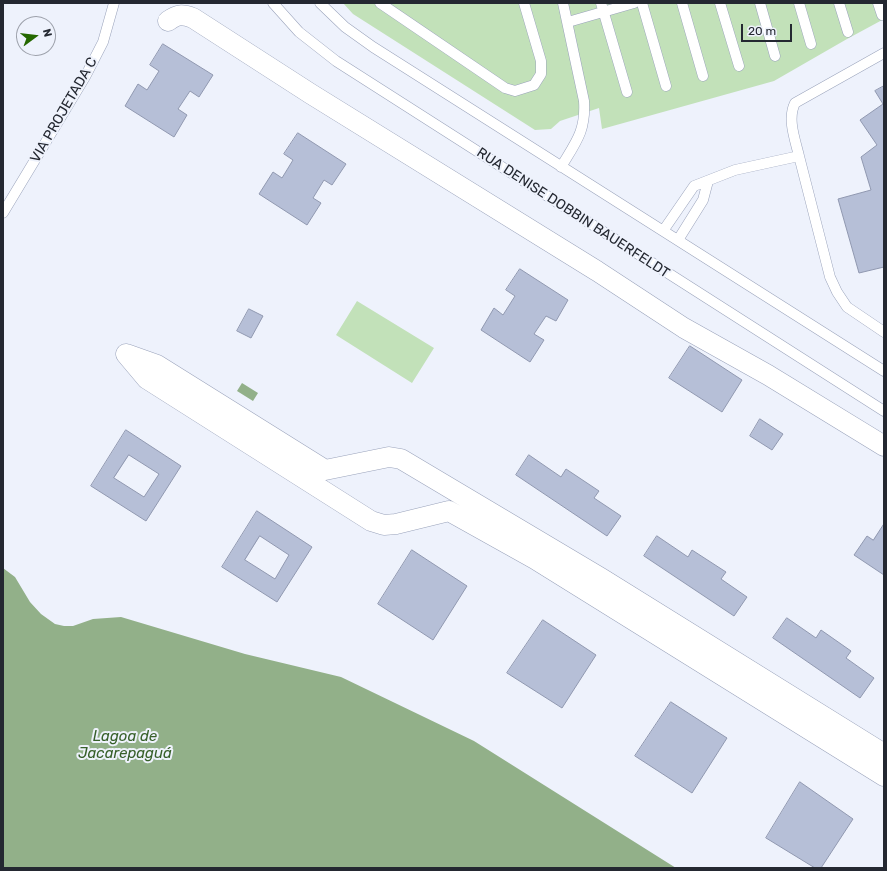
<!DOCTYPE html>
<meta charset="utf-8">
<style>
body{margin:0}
#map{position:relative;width:887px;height:871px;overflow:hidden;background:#eef2fc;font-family:Rubik,sans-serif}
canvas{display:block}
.frame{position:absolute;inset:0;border:4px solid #242831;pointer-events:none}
.north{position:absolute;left:16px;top:16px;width:40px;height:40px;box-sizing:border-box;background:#eef2fc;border:1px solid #9da1ab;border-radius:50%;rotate:75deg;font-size:11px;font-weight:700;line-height:16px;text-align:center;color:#242831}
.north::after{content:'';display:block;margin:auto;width:14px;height:18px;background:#256800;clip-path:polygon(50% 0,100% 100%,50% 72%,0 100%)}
.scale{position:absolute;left:741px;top:24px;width:51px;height:18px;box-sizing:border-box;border:2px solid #242831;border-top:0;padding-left:5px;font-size:12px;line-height:14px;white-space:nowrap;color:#242831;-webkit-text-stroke:3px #eef2fc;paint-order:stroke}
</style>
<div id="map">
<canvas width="887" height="871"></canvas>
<div class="frame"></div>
<div class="north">N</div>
<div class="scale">20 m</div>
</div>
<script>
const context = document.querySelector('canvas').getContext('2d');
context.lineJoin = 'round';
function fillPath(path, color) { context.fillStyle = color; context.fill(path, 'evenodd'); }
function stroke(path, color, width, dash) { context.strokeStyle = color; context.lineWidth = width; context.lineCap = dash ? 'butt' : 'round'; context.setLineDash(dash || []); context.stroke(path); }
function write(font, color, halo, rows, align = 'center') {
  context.font = font + ' Rubik,sans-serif'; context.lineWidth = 4; context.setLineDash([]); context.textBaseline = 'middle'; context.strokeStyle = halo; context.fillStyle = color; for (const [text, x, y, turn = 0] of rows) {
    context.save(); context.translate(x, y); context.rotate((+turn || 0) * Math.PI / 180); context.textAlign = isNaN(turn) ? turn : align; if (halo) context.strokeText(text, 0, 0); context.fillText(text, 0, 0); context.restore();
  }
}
fillPath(new Path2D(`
 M343,3H884V19L847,39L774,81L602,129L599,108L560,121L551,129L535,130L353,14Z
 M357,301L434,348L412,383L336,335Z`), '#c2e1b9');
fillPath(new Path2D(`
 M242,383L258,393L253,401L237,391Z
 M3,568L15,577L30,602L41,614L55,624L64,626H73L93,619L121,617L245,654L341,677L474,741L676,868H3Z`), '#92b089');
const building = new Path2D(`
 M163,44L213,75L199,97L190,91L178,109L187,115L174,137L125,106L138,84L147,90L159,71L150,65Z
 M884,86V267L859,273L838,199L871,190L861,157L877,145L860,120L883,104L875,91Z
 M298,133L346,164L332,185L324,180L313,198L321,203L307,225L259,194L273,172L282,178L293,160L284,154Z
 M520,269L568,300L556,321L546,316L534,334L544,340L530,362L481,330L494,308L503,315L515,296L506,290Z
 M249,309L263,316L251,338L237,331Z
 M690,346L742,380L722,412L669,378Z
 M760,419L783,434L772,450L750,436Z
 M126,430L181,466L146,521L91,486ZM129,455L159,474L144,497L114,478Z
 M529,455L561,477L566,469L599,491L594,498L621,516L607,536L516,475Z
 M257,511L312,547L277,602L222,567ZM260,536L289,555L275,579L245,560Z
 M884,524V575L854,555L867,536L873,540Z
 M657,536L688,557L692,550L726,572L721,579L747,597L734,616L644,556Z
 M412,550L467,586L433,640L378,604Z
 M787,618L816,638L821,630L851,651L846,658L874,678L860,698L773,638Z
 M543,620L596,655L562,708L507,673Z
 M671,702L727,738L692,793L635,756Z
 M800,782L853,819L821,868H815L766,838Z`);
fillPath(building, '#b6bfd7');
stroke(building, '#9098b0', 1);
const service = new Path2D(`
 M273,3L299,32L336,61L884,411
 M320,3L345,27L373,47L884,371
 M380,3L505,88L515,91L534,85L541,74V61L524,3
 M601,3L627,92
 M642,3L666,86
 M682,3L703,76
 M720,3L739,66
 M760,3L775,56
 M799,3L811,44
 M839,3L848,32
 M878,3L882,15
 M568,22L634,3
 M799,156L830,277L837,292L847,307L884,332
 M561,167C576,142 586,131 584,101L563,3
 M3,213L85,77L103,42L114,3
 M663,231L694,186L735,170L799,156C795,139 787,119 795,103L884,53
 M678,240L703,200L708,181`);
const minor = new Path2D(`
 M168,21C178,14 182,14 193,18L311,94L597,271L684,328L768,375L884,446
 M126,354L147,379L371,521L384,525L396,524L449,511L535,559L884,776
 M126,354L157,365L325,470L389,457L401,459L601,578L884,754`);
stroke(service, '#9aa3bb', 11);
stroke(minor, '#9aa3bb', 21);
stroke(service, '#fff', 10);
stroke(minor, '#fff', 20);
write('14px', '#242831', '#eef2fc', [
 ["VIA PROJETADA C",64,110,-60],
 ["RUA DENISE DOBBIN BAUERFELDT",573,213,33]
]);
write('italic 15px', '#37602a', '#eef2fc', [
 ["Lagoa de",125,737],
 ["Jacarepaguá",125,754]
]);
</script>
